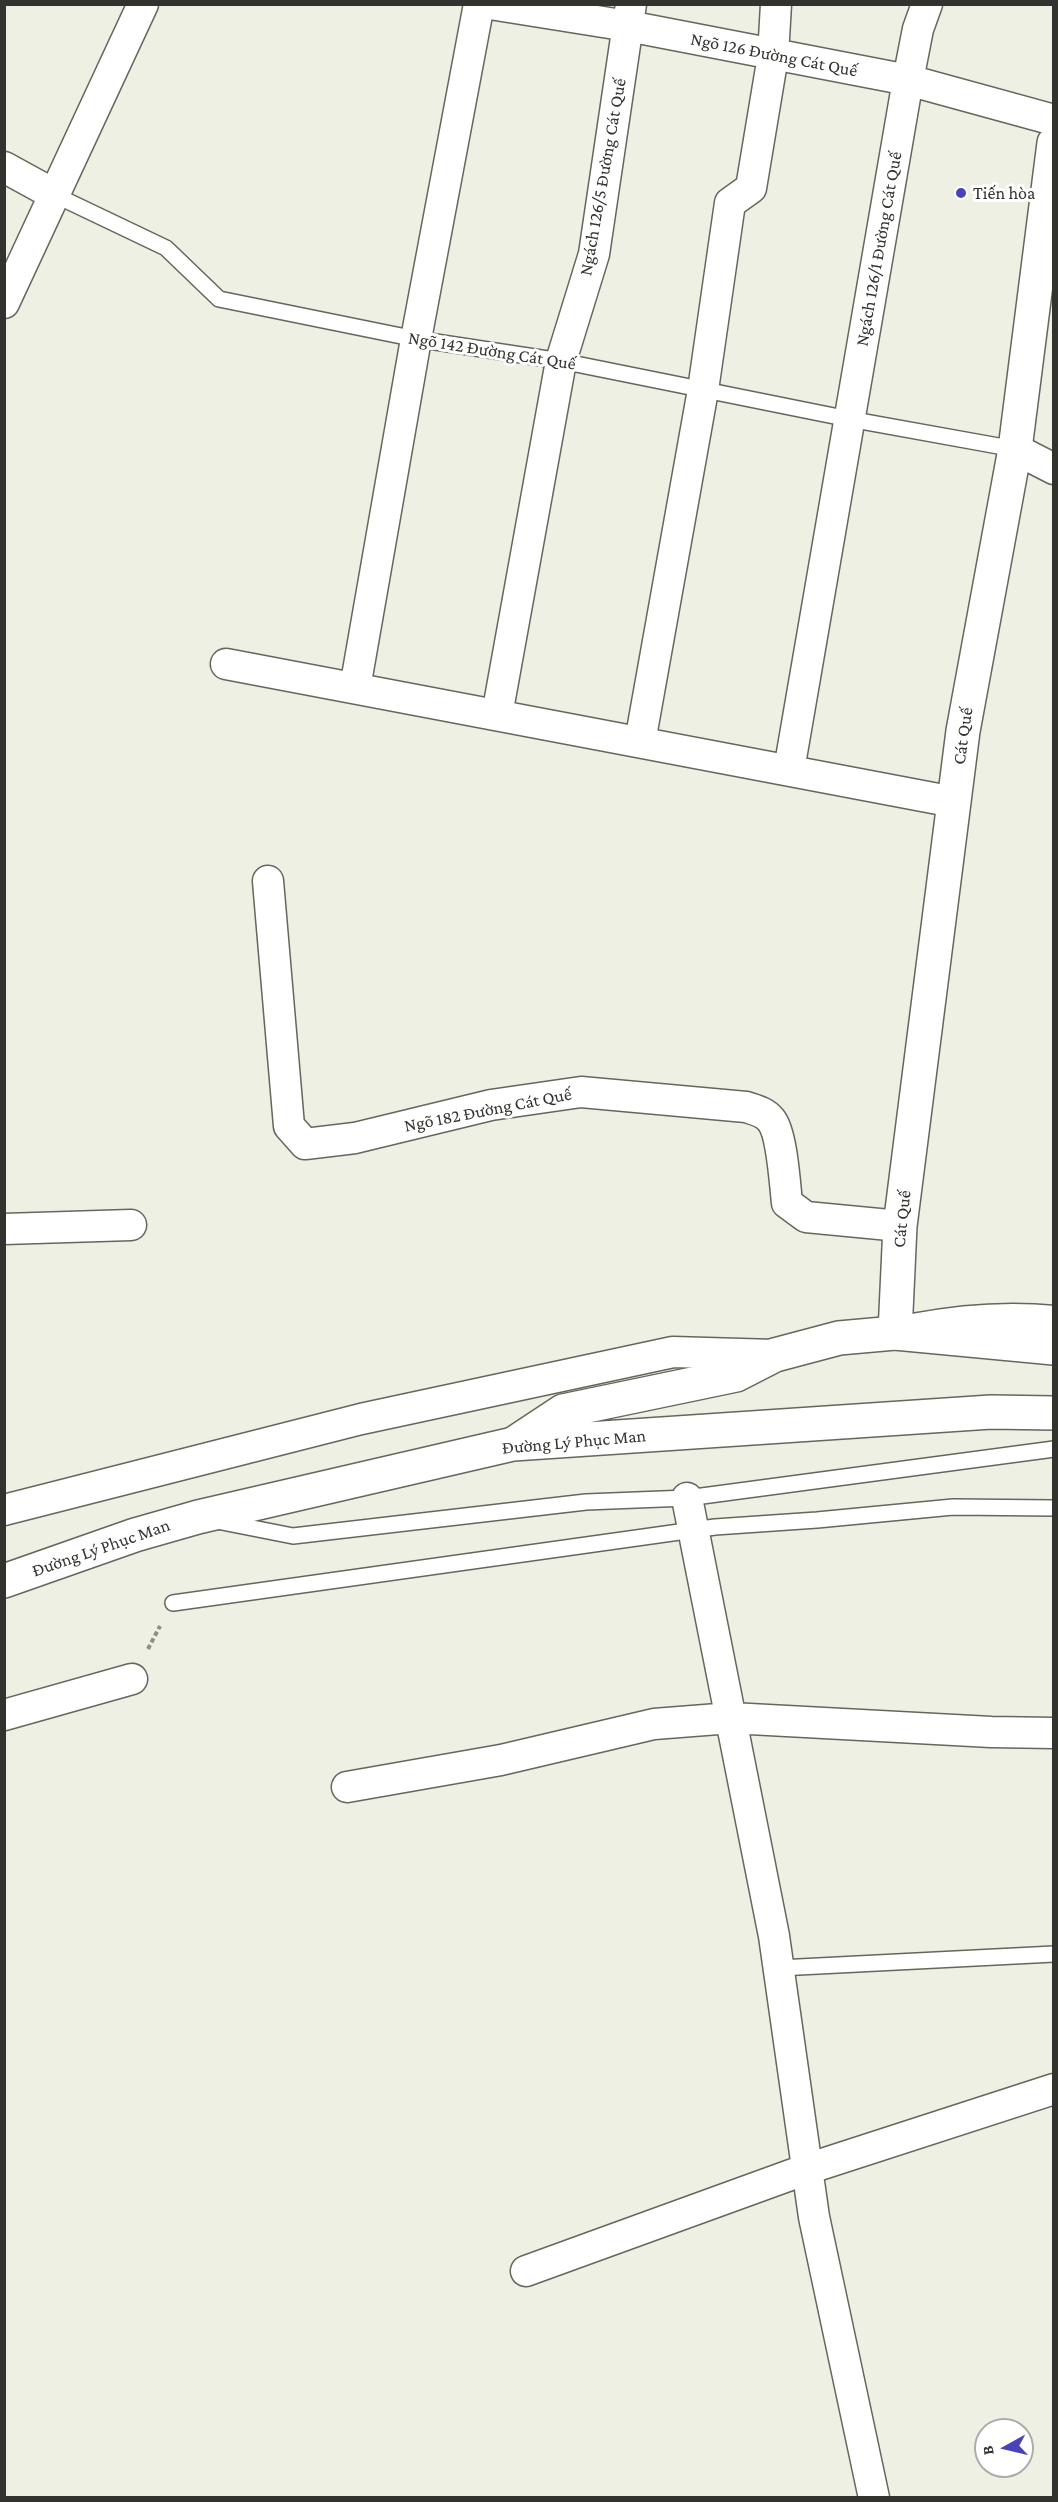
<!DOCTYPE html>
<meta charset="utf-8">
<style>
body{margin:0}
#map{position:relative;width:1058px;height:2502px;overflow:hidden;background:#edf0e3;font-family:"Crimson Pro",serif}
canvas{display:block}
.frame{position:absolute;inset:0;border:6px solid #32332e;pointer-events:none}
.north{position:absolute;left:974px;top:2418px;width:60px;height:60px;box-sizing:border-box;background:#fff;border:2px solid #adadab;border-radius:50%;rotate:262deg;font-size:16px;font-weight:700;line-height:24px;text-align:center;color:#32332e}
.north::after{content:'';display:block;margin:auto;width:21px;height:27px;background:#4943b9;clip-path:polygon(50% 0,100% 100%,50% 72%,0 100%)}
</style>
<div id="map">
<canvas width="1058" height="2502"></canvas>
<div class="frame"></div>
<div class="north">B</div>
</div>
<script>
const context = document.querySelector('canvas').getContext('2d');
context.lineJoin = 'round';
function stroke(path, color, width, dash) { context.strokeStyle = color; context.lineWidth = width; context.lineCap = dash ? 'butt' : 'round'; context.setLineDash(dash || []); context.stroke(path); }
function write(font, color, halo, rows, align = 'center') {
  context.font = font + ' "Crimson Pro",serif'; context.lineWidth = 6; context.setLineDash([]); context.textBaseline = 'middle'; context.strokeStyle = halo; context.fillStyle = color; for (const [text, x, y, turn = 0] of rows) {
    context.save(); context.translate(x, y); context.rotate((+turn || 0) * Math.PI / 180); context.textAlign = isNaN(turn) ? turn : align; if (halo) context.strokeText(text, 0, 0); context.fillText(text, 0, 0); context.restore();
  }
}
const service = new Path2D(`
 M55,195L166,248L219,299L416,339L561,361L849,419L1015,449
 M217,1521L293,1536L586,1502L687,1498L1054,1449
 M173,1603L715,1527L817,1520L953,1507L1054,1508
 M779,1968L1054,1954`);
const minor = new Path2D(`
 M490,4L628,26L908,80L1054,120
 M4,167L55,195
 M4,303L143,4
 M1015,449L1054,469
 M226,664L954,802
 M355,688L416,339L479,4
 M497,715L561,361L594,254L631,4
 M640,742L703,390L730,203L751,188L773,56L776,4
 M789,770L908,80L918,29L927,4
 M268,881L289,1126L305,1144L355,1138L491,1105L581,1092L746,1107C755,1110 765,1112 771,1120C782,1133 785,1185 787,1203L806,1217L900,1226
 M4,1229L131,1225
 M913,1329C960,1320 1006,1316 1054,1321
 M687,1498L774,1936L814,2217L874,2498
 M4,1510L361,1419L673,1352L775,1355
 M4,1715L132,1679
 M347,1787L501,1760L654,1724L731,1718L991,1732L1054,1733
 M526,2271L807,2169L1054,2089`);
const tertiary = new Path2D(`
 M895,1333L900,1226L963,731L1015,449L1054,143`);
const secondary = new Path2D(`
 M513,1444L563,1411L736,1375L775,1355L839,1338L895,1333L1054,1348
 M4,1581L135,1535L198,1517L513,1444L991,1412L1054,1413`);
stroke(service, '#65675c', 18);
stroke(minor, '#65675c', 33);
stroke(tertiary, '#65675c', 36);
stroke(secondary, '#65675c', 36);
stroke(new Path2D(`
 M148,1649L160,1626`), '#8d8f86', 4, [4.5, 3]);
stroke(service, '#fff', 15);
stroke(minor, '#fff', 30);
stroke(tertiary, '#fff', 33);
stroke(secondary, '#fff', 33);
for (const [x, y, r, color] of [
 [961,193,6,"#4943b9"]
]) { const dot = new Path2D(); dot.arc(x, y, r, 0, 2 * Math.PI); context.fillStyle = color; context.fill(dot); stroke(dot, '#fff', 2); }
write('18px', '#32332e', '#fff', [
 ["Ngõ 126 Đường Cát Quế",774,55,11],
 ["Ngách 126/5 Đường Cát Quế",603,177,-80],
 ["Ngách 126/1 Đường Cát Quế",879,249,-80],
 ["Ngõ 142 Đường Cát Quế",492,351,9],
 ["Cát Quế",963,736,-82],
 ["Ngõ 182 Đường Cát Quế",488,1110,-11],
 ["Cát Quế",902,1219,-84],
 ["Đường Lý Phục Man",574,1442,-5],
 ["Đường Lý Phục Man",101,1548,-19]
]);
write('18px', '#32332e', '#fff', [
 ["Tiến hòa",973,193]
], 'left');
</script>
